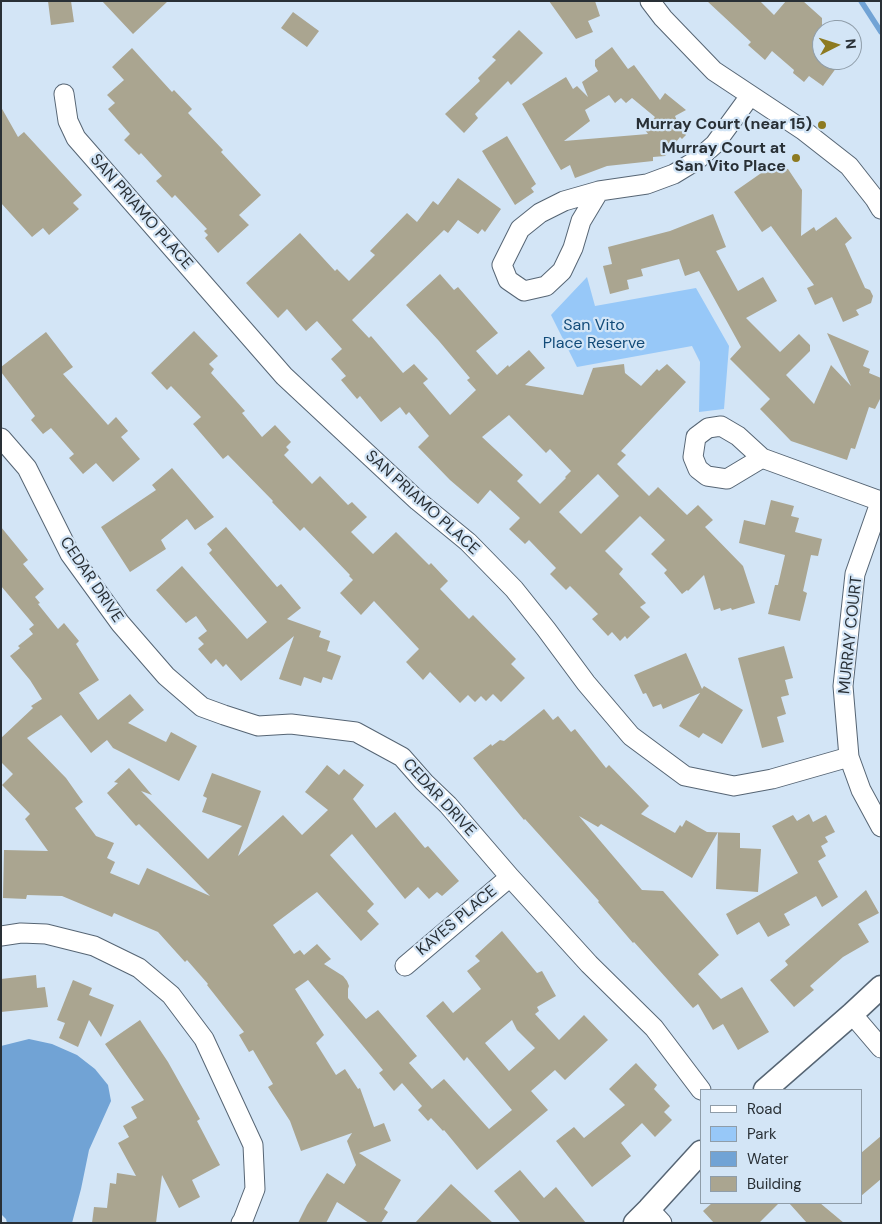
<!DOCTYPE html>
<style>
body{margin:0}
#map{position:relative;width:882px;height:1224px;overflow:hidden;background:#d3e5f6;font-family:"DM Sans",sans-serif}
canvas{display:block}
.frame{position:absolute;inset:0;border:2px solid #293036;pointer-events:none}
.legend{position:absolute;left:700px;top:1089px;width:162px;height:115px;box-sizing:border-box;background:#d3e5f6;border:1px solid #8f9da9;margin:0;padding:6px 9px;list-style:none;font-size:15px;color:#293036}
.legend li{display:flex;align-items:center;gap:10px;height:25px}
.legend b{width:25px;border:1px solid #8f9da9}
.north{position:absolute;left:812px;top:20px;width:50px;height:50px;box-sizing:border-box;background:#d3e5f6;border:1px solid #8f9da9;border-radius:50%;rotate:85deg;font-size:14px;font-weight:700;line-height:20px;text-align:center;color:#293036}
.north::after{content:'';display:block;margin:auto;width:18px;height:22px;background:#8d7a20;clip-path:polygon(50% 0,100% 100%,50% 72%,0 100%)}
</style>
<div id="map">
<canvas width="882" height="1224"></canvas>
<div class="frame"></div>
<ul class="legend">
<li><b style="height:6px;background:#fff"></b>Road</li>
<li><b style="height:14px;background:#97c8f8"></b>Park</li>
<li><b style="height:14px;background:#71a3d5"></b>Water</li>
<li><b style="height:14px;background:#aaa590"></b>Building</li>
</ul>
<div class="north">N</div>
</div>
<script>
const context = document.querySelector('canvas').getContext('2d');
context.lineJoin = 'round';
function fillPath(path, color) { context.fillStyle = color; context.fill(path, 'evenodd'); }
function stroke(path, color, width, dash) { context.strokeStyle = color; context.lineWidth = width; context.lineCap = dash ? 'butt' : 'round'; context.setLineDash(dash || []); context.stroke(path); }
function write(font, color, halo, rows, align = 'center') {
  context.font = font + ' "DM Sans",sans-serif'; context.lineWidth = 4.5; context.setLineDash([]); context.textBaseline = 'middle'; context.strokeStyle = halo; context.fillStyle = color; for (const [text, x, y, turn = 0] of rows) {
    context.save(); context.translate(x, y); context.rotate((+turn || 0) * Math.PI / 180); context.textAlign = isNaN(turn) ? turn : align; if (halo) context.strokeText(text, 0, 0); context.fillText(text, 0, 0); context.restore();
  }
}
fillPath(new Path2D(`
 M587,277L595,306L696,288L729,346L724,409L699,412L700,362L692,346L577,367L551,315Z`), '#97c8f8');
fillPath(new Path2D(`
 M29,1039L52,1044L77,1055L95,1069L108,1085L111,1101L89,1150L81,1189L72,1223H7L6,1219L1,1214V1046Z`), '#71a3d5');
stroke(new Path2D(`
 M861,1L881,32`), '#71a3d5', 5.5);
fillPath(new Path2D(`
 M48,1H71L74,22L51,25Z
 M102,1H168L133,34Z
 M549,1H595L600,16L588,21L593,32L576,39Z
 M707,1H760L774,15L786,1H803L822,18V60H842L823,86L809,76L804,82L793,73L794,70L772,51L765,60L748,45L751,42Z
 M293,12L319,31L307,47L281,28Z
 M519,30L543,53L511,85L508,81L475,114L478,118L464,133L445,114L480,81L478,78L496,60L492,57Z
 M612,47L628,69L634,65L660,100L665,93L686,110L675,116L679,126L686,135L682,139L680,137L665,156L653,157V161L607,166L575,178L570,165L561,170L522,104L566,77L573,89L577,86L588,97L582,82L598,71L595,66V60ZM609,95L615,103L621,98L626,103L632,98L655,117L645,130L648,134L564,141L590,121L585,110Z
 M132,48L172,92L174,90L192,109L188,113L223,150L221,152L261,195L239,215L249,225L218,253L205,238L208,235L204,231L207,229L175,195L172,198L156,181L162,176L141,153L139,155L124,140L130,134L108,109L115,103L107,95L124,80L112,67Z
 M1,107L18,137L24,132L82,195L73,203L79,209L49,235L43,228L32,237L1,203Z
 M507,136L536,184L531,188L534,192L515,205L482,151Z
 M767,169H788L802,190L801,236L814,227L816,231L836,217L852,238L845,244L865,288L870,290L873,296L871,303L856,310L859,315L843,322L832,297L815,305L807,288L814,285L771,226L762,232L734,192Z
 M458,178L501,209L485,232L482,229L478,234L458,220L448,233L444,230L352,320L369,338L371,336L403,373L414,364L428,379L423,383L450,415L476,390L467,380L470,378L439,341L406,305L440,274L454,290L458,287L498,333L476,351L497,375L508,365L509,367L529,350L545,368L525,385L583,395L593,368L624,364L625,373L641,386L657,369L659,371L667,364L686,382L621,451L626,455L617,464L649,496L658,487L687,515L698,505L713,520L705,527L743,566L755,603L732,610L731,608L721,611L720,608L714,610L704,575L688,591L687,590L682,594L664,573L667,570L651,554L665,540L640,516L605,551L623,569L619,574L646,603L640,607L650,617L627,639L625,636L620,641L612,632L608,636L592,619L598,614L570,586L566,590L550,574L556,568L529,540L525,544L509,529L520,518L490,490L478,504L450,480L418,447L429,436L409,412L406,415L400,407L381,422L360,396L357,399L341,380L346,376L331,359L342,349L317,321L306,331L287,309L278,318L246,283L300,233L335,271L337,269L349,281L375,255L370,251L407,213L417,222L433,201L438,205ZM509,415L546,453L550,449L571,471L565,477L566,478L540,504L517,481L523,475L482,437ZM598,474L619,496L581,534L559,512Z
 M713,214L726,247L716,251L738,291L763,277L777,301L746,318L780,352L799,334L810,345V351L786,375L814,404L831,365L851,386L827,333L869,351L863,366L870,369L869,373L881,378V397L875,409L869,407L855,449L851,448L847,460L791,441L760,409L770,399L730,359L741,347L699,271L685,276L679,259L641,269L643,276L627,280L629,289L610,294L603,266L612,264L608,247L670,231Z
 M194,331L218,356L209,364L214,369L211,373L245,411L242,413L262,437L275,425L291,442L286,447L289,450L284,455L312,484L320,476L348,505L352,502L367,517L351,532L373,554L396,532L429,565L431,563L448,581L440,589L469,619L473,615L516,659L511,664L525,678L501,702L493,694L486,701L481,696L475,702L468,695L460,703L430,672L423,680L406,662L419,649L374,601L361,615L340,593L353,580L349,576L350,575L304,527L300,531L272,502L273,501L228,455L223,459L193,424L201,417L171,386L167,390L151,373Z
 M46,332L73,367L63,374L108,425L116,417L128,431L121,437L140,459L113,482L96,463L83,474L69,458L74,454L51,428L43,434L31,420L35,416L1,372V367Z
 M172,468L214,517L195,530L187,519L161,540L166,549L130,572L101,527L156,490L152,485Z
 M771,500L794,506L791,516L799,518L795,532L822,539L818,556L811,555L803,591L807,593L800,621L768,614L775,585H778L785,555L739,543L744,520L765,525Z
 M1,527L28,560L23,564L44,589L35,597L40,603L38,604L58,629L64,623L79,641L76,644L99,680L79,693L98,720L130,694L144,710L128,723L166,742L171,732L197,746L179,781L113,748L107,740L91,753L61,715L27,738L66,778L83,802L75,808L96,836L114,843L107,858L115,862L110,873L139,885L147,868L210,896L139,824L136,826L107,793L118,783L114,782L129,768L152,795L141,791L208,859L242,826L202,812L207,798L203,796L212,773L261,791L238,856L283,815L302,835L328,810L305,792L327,765L339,775L344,769L364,785L353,799L376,828L395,812L425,848L428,846L459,881L442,896L437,892L429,899L418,887L405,899L352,834L330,855L374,904L367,911L379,924L361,941L317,892L273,925L294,954L300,950L304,955L317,944L331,959L324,964L343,976L347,981L349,986L348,989V998L366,1019L378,1010L417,1056L409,1063L432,1089L444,1079L489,1129L512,1110L467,1057L464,1061L426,1016L443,1001L453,1013L481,989L467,971L480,961L475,956L502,931L537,973L542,971L556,996L537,1007L539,1011L535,1014L559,1040L584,1015L608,1040L565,1080L555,1070L531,1091L548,1110L477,1170L444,1130L443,1131L431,1118L428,1121L418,1110L422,1106L402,1083L394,1091L379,1073L383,1070L308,980L295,989L324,1035L316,1043L336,1075L345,1069L358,1089L360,1088L374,1127L384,1123L391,1141L359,1153L401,1180L384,1209L388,1212L381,1223H369L337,1202L326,1223H298L307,1205L327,1173L344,1184L356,1165L347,1141L352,1133L301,1151L290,1121L268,1087L273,1084L253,1050L249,1052L239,1035L244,1032L207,985L208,984L187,960L185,962L158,932L114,913L112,917L62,896L27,895L26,899L3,898L4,850L48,851L25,819L30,814L2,785L13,774L1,762V738L33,708L31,706L42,699L30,680L10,656L20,648L18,646L33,634L29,629L34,625L1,586ZM512,1020L517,1030L535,1048L509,1071L485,1043Z
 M226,527L277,587L281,584L301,608L287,619L321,631L319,637L330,641L327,651L341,656L332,680L323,677L321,683L304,677L301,686L279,679L294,636L241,681L226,664L223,667L216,659L211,664L198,649L204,644L198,638L207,631L196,616L186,623L156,590L182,566L247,639L267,622L209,553L212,550L207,544Z
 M784,646L793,678L785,680L789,695L781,697L786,714L777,717L784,742L762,748L738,658Z
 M686,653L702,689L704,686L743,710L722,744L703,733L699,738L679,726L700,693L663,709L661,704L653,707L646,693L643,694L634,675Z
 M544,709L553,720L558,716L571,732L575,729L606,768L609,765L649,806L641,814L675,833L680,825L682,827L686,820L707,832L740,833V848L761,849L758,892L716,889L718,832L692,878L601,824L598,827L579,816L642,890L663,891L719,955L698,974L721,999L742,987L769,1032L738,1050L723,1024L713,1030L698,1004L693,1008L634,942L633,943L598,902L599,901L525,819L524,820L473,758L491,744L492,746L500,740L504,741Z
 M809,814L813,822L826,815L835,832L825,837L828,842L821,846L826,856L818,861L838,897L822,907L816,896L784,914L790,925L768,937L759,922L737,935L726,914L798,873L772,826L793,815L797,821Z
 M866,890L879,913L858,924L869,942L843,957L810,986L814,990L794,1007L770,980L788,965L785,961Z
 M36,975L37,988L45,987L48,1007L1,1012V979Z
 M73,980L92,988L89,995L114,1005L101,1037L89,1020L78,1047L59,1038L65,1023L57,1020Z
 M140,1020L168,1062L200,1119L197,1121L220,1165L192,1180L200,1197L179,1208L162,1175L156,1223H92L94,1207L107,1208L110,1183L116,1184L117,1173L136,1176L118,1143L129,1137L123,1126L137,1118L131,1107L144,1100L105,1044Z
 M636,1063L657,1085L654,1089L670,1106L664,1112L672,1120L655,1137L642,1123L621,1143L631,1156L592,1187L556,1141L574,1127L584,1138L625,1105L609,1089Z
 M881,1136V1179L861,1196V1153Z
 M520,1170L544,1198L556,1187L586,1223H521L494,1191Z
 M451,1184L493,1223H415Z
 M712,1203H779L759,1223H714L703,1211Z
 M789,1203H820L844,1223H807Z`), '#aaa590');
const minor = new Path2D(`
 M650,1L663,18L714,71L803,130L849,166L875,199L881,209
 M64,94L68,121L76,138L284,376L418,501L468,542L514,589L546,629L586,683L631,736L685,776L734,786L772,779L849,757
 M599,191L581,221L573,248L562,271L546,286L524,291L508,280L502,265L520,229L540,213L564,201L599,191L647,184L674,174L697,160L715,144L750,96
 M1,438L27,468L70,554L120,623L166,676L202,707L224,715L258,726L291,724L356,732L402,757L424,782L448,805L510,877L589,964L654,1028L701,1090
 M762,458L738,436L721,426L708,428L696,437L693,457L698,469L707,476L727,479L762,458L880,501
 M881,500L855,574L843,686L849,757L861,790L881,827
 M1,936L21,933L46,934L94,946L139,968L171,995L204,1039L253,1145L255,1189L243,1220L241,1223
 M405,966L510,877
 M852,1014L881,1048
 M649,1209L662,1223`);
const tertiary = new Path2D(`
 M765,1090L852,1014L881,987
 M635,1223L649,1209L701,1152`);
stroke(minor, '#566574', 21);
stroke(tertiary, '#566574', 25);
stroke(minor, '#fff', 19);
stroke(tertiary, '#fff', 22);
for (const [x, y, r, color] of [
 [822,125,5,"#8d7a20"],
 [796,158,5,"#8d7a20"]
]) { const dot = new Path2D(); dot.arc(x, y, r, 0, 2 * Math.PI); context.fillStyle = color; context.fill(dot); stroke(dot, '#d3e5f6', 2); }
write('bold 16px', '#293036', '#d3e5f6', [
 ["Murray Court (near 15)",812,125],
 ["Murray Court at",786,149],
 ["San Vito Place",786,167]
], 'right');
write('16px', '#293036', '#d3e5f6', [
 ["SAN PRIAMO PLACE",141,212,49],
 ["SAN PRIAMO PLACE",422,503,42],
 ["CEDAR DRIVE",91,580,56],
 ["MURRAY COURT",851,635,-84],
 ["CEDAR DRIVE",439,798,47],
 ["KAYES PLACE",457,921,-40]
]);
write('16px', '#124b79', '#d3e5f6', [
 ["San Vito",594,326],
 ["Place Reserve",594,344]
]);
</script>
